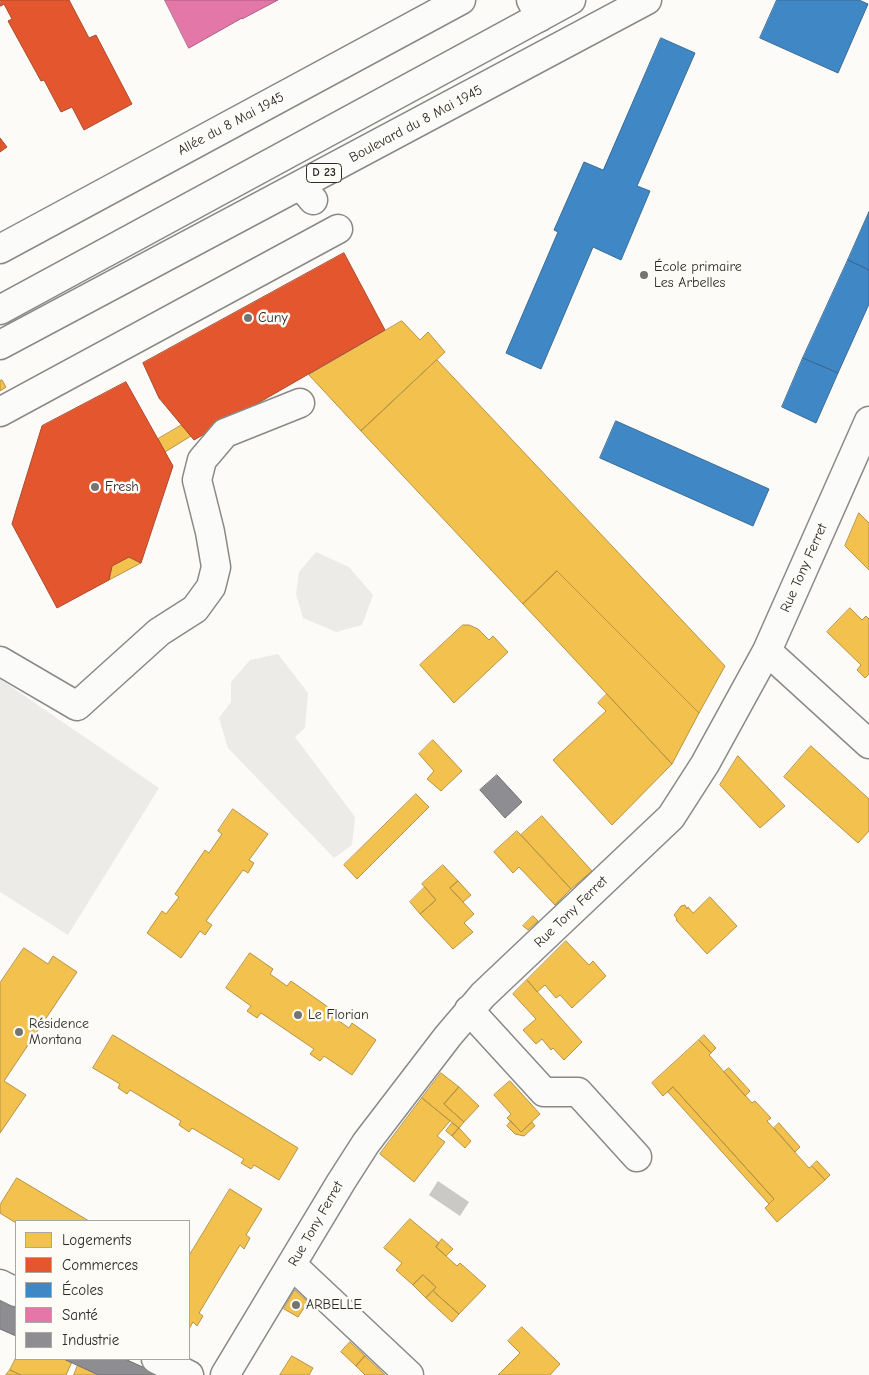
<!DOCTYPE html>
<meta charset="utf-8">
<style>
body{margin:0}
#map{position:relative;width:869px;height:1375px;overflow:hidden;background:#fcfbf8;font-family:"Comic Neue",sans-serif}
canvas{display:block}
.legend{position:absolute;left:15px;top:1220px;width:175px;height:140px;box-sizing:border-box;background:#fdfcf7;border:1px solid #a9a8a5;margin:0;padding:6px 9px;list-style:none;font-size:15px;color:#2b2b2b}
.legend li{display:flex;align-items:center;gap:10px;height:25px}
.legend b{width:25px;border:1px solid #a9a8a5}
</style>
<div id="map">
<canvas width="869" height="1375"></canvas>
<ul class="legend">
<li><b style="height:14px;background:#f2c14e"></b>Logements</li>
<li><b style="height:14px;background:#e4572e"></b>Commerces</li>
<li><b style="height:14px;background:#3f88c5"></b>Écoles</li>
<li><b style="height:14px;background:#e377a8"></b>Santé</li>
<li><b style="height:14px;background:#8d8d92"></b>Industrie</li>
</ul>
</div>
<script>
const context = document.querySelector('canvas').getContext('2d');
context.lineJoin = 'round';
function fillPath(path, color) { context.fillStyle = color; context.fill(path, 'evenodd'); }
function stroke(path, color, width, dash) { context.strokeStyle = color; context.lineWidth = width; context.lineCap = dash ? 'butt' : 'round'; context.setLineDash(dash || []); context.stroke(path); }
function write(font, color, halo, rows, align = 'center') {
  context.font = font + ' "Comic Neue",sans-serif'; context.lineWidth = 5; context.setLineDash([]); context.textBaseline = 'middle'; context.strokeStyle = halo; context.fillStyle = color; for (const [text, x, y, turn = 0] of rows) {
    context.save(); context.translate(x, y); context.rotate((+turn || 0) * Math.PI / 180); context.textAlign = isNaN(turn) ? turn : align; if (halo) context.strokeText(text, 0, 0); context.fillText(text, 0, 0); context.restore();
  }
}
fillPath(new Path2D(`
 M316,552L349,567L373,595L362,625L336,632L303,618L296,594L299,572Z
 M278,654L308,693L305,728L295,737L355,817L352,845L334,858L228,748L219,718L231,702V682L250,660Z
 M0,679L159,788L68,935L0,892Z`), '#ecebe8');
fillPath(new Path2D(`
 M438,1181L469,1202L460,1216L429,1195Z`), '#cac9c6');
const homes = new Path2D(`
 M402,321L420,340L428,332L445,352L361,431L309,375Z
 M437,360L725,666L699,713L557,571L523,604L361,431Z
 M2,380L6,387L0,391V381Z
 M182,425L191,436L165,452L158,439Z
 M859,513L869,523V570L845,546Z
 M129,557L141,563L109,580L112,566Z
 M557,571L699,713L672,764L523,604Z
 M850,608L862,620L866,616L869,619V674L865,678L857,670L861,665L827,632Z
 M463,625H469L478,629L489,640L493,636L508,652L454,703L420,665Z
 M607,694L672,764L612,825L553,760L606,711L598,703Z
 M433,740L462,771L441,791L427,779L434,771L419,754Z
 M811,746L869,799V831L858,843L784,777Z
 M738,756L785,806L760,828L720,785Z
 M416,794L429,807L357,879L344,865Z
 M233,809L268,834L249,860L254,863L248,873L243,870L206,921L212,925L205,935L200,931L181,958L147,933L162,911L166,914L179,897L175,894L205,850L209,853L222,834L218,831Z
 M542,816L592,871L571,889L521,835Z
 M517,831L571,889L555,905L519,867L513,873L494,852Z
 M443,865L458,881L450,888L474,914L464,923L473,932L453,949L420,914L436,900L422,884Z
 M458,881L471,895L463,902L450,888Z
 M425,887L436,900L420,914L410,902Z
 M710,897L737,926L707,954L676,920L677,919L674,915L681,906L685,905L687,909L688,907L693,913Z
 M533,916L538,921L528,930L523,926Z
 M566,941L589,965L593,961L606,976L572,1008L560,995L556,998L545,985L537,992L527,980Z
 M24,948L48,964L53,956L77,972L4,1081L26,1095L0,1133V983Z
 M250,953L273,969L270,974L287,986L291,981L335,1012L332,1016L349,1028L352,1023L376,1040L352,1075L324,1056L320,1061L310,1054L314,1049L261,1013L257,1018L247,1011L251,1006L226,988Z
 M527,980L582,1042L564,1060L553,1048L551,1050L542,1039L536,1044L523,1030L536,1019L513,994Z
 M113,1035L298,1148L279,1180L254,1165L251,1169L241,1163L244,1159L192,1128L189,1132L179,1125L181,1121L130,1090L127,1094L118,1088L120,1084L93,1068Z
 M704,1035L716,1048L711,1053L699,1040Z
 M699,1040L711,1053L709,1055L752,1103L755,1101L771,1118L767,1121L809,1168L812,1166L825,1180L777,1222L765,1208L774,1199L673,1087L663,1096L652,1083Z
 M729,1068L750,1091L745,1096L724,1072Z
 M441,1073L459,1087L444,1104L464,1122L459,1128L422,1098Z
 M510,1081L540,1114L521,1132L507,1118L511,1114L494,1095Z
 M459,1087L479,1106L464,1122L444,1104Z
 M673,1087L774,1199L769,1204L668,1092Z
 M422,1098L450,1121L437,1136L445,1142L414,1182L380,1154Z
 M511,1121L521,1132L532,1122L535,1126L524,1136L515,1134L507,1126Z
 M452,1123L459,1128L452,1136L446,1131Z
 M779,1123L800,1147L795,1152L774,1128Z
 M459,1128L471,1141L465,1148L452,1136Z
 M817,1161L830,1175L825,1180L812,1166Z
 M17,1178L89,1221H16V1223L0,1213V1205Z
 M230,1189L262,1209L246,1235L250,1238L244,1249L240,1245L199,1313L203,1316L197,1326L193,1322L189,1329V1256Z
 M410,1219L439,1243L436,1247L457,1266L460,1263L486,1286L459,1314L433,1291L436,1287L423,1275L413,1285L396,1270L402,1263L384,1248Z
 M442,1239L453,1249L446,1256L436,1247Z
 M423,1275L436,1287L426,1298L413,1285Z
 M295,1290L308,1302L298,1317L284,1309Z
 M433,1291L459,1314L452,1322L426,1298Z
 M522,1327L560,1364L550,1375H498L520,1353L508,1341Z
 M350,1342L365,1356L356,1366L341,1352Z
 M292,1356L313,1368L309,1375H280Z
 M365,1356L385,1375H365L356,1366Z
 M16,1358L64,1359L72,1362L66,1375H21L10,1370Z
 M78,1365L99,1375H74Z
 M10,1370L21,1375H6Z`);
fillPath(homes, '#f2c14e');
stroke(homes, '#b69444', 1);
const shops = new Path2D(`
 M0,0H69L89,38L96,35L132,104L84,130L72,107L61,112L44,80L41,81L8,21L12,19L4,4L1,6Z
 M0,138L7,147L0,152Z
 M344,253L385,330L194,440L159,398L143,363Z
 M126,382L173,466L141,563L129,557L112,566L109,580L57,608L12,524L17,507L42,426Z`);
fillPath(shops, '#e4572e');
stroke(shops, '#ac4a2d', 1);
const schools = new Path2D(`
 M777,0H859L868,4L838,73L760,38Z
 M661,38L695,53L637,186L650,191L621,260L593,247L541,369L506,353L558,232L554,230L584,162L603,170Z
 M869,212V270L848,260Z
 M848,260L869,270V304L838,373L803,358Z
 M803,358L838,373L816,423L782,407Z
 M616,421L769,489L753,526L600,458Z`);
fillPath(schools, '#3f88c5');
stroke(schools, '#396c97', 1);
const health = new Path2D(`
 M165,0H278L242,19V18L189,48Z`);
fillPath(health, '#e377a8');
stroke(health, '#ac6082', 1);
const industry = new Path2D(`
 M497,775L522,802L505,818L480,790Z
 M0,1301L16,1308V1336L0,1329Z
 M64,1359H125L160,1375H99Z`);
fillPath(industry, '#8d8d92');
stroke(industry, '#707073', 1);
const minor = new Path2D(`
 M531,0L540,17
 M301,186L313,200
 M0,249L461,0
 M0,412L338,229
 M767,651L869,744
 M0,661L77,706L159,632L195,609L211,587L216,567L210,532L197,480L202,460L225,433L300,403
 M469,1010L544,1092H578L637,1157
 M292,1265L409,1375
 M0,1284L16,1292
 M156,1359L189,1375
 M225,1375L341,1182L366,1143L448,1036L483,995L671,817L705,764L767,651L869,421`);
const major = new Path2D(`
 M0,310L571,0
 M0,345L647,0`);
stroke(minor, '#898987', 31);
stroke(major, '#898987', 31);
stroke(minor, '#fbfbf9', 28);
stroke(major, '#fbfbf9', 28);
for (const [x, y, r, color] of [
 [644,275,5,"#747473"],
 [248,318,5,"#747473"],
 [95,487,5,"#747473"],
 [298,1015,5,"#747473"],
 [19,1032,5,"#747473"],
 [296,1305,5,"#747473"]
]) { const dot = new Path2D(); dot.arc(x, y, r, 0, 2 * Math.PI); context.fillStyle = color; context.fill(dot); stroke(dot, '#fdfcf7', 2); }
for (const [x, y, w] of [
 [324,173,35]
]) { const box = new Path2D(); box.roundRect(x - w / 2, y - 9.5, w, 19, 4); context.fillStyle = '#fdfcf7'; context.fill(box); stroke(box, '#2b2b2b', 1); }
write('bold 12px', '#2b2b2b', null, [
 ["D 23",324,173]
]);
write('14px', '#2b2b2b', '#fdfcf7', [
 ["Allée du 8 Mai 1945",231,124,-28],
 ["Boulevard du 8 Mai 1945",416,124,-28],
 ["Rue Tony Ferret",804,568,-66],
 ["Rue Tony Ferret",571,912,-44],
 ["Rue Tony Ferret",316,1224,-60]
]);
write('14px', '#2b2b2b', '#fdfcf7', [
 ["École primaire",654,267],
 ["Les Arbelles",654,283],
 ["Cuny",258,318],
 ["Fresh",105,487],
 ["Le Florian",308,1015],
 ["Résidence",29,1024],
 ["Montana",29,1040],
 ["ARBELLE",306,1305]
], 'left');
</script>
